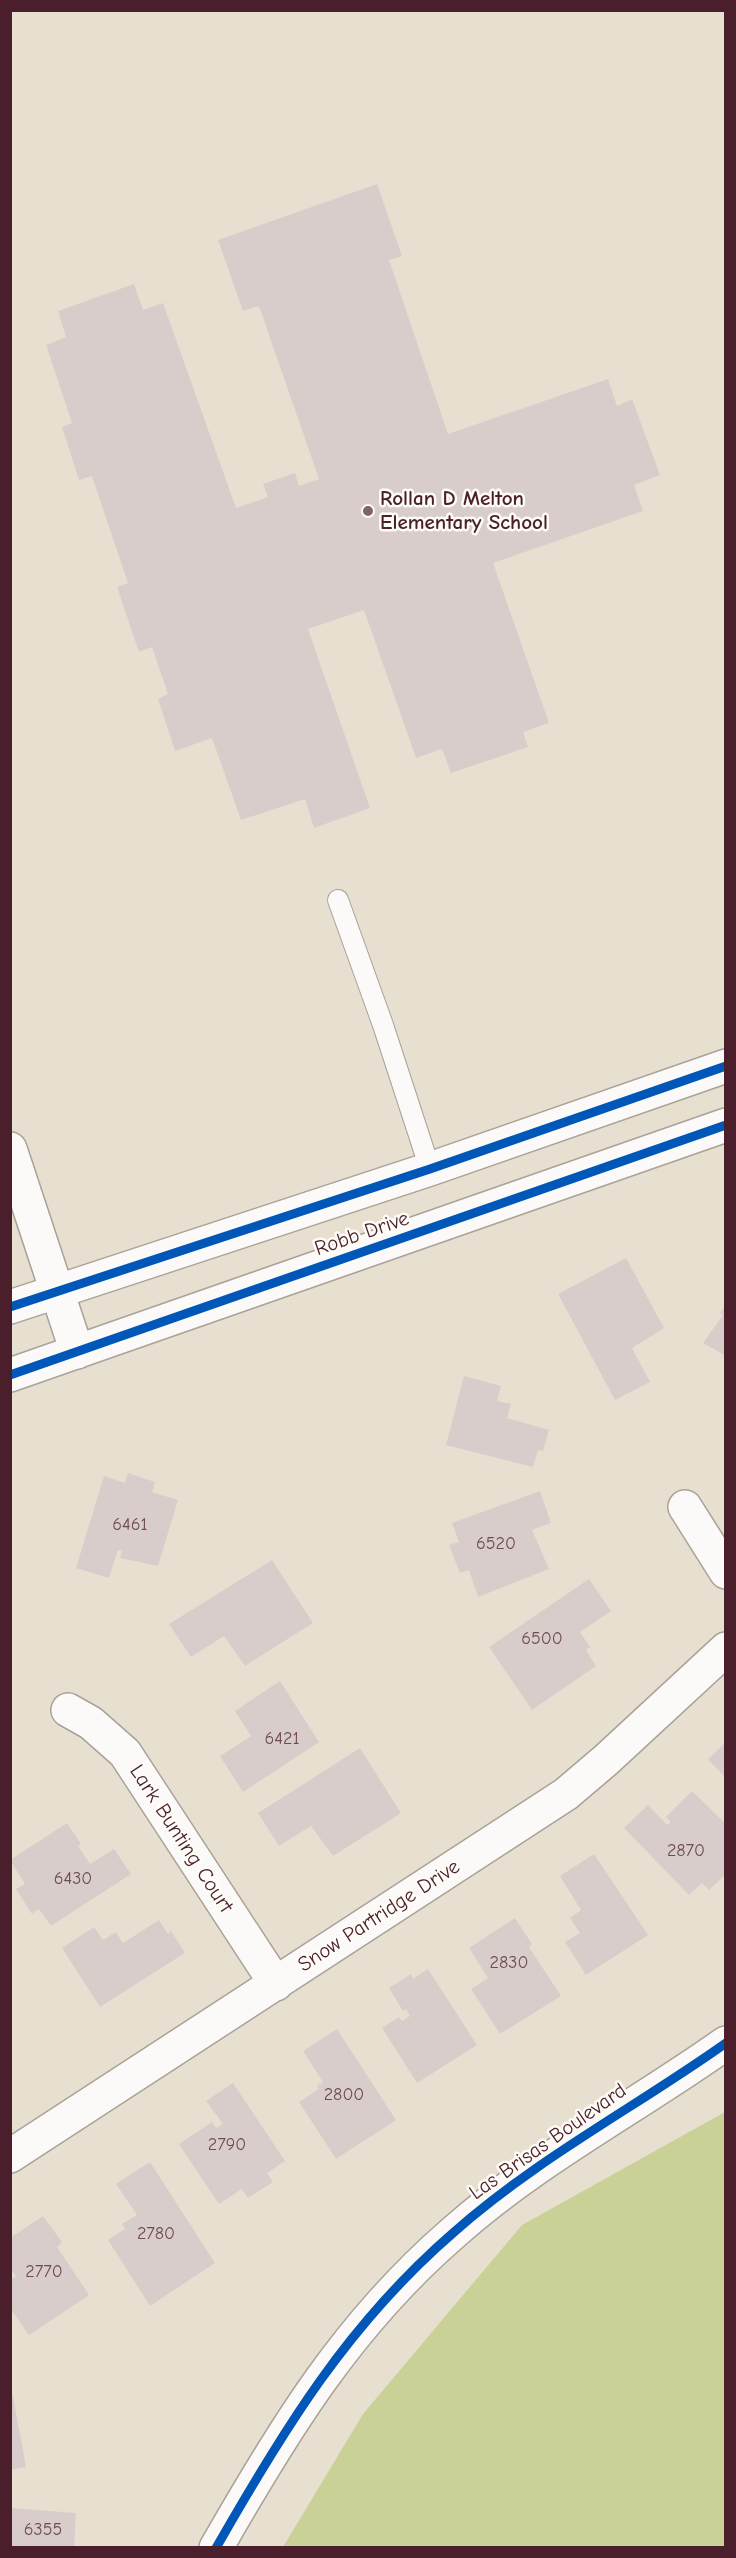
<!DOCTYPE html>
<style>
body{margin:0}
#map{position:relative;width:736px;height:2558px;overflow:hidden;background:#e7e0d0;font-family:"Comic Neue",sans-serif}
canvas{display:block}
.frame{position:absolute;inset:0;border:12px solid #4a1f2b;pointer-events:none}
</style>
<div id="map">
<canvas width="736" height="2558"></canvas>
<div class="frame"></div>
</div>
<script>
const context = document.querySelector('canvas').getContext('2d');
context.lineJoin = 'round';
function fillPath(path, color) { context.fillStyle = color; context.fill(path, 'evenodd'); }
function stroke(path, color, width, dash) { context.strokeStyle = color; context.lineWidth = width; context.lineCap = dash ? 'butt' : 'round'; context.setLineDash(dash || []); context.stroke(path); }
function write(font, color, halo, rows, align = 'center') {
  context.font = font + ' "Comic Neue",sans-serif'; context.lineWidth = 5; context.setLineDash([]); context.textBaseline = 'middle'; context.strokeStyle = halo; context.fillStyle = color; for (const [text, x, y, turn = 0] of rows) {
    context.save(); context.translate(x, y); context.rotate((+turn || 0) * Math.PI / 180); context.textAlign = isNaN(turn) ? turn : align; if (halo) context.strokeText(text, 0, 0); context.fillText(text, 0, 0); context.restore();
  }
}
fillPath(new Path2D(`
 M725,2112V2547H283L363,2414L522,2225Z`), '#cad196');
fillPath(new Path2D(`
 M377,184L402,256L389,260L448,434L608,379L617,406L632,399L660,475L634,485L643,511L493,563L549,723L523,732L528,747L451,773L442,749L416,758L364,610L308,629L370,808L314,828L305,799L241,820L212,738L175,751L158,699L168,694L152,647L139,652L117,587L128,583L92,476L79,480L62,427L72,423L46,345L66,337L58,311L134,284L143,310L163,303L236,508L268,497L263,484L295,473L299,486L319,479L259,306L243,311L218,240Z
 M626,1258L664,1328L632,1348L650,1382L615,1400L558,1294Z
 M726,1305V1356L703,1343L723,1315L720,1313Z
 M464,1376L501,1386L497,1401L511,1404L507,1418L549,1430L543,1451L538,1450L533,1467L446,1445Z
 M128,1473L155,1482L152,1492L178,1500L158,1566L120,1558L122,1551L118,1550L109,1578L76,1568L104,1476L125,1483Z
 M540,1491L551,1523L532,1530L549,1569L478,1597L469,1570L460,1573L449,1545L459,1542L452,1523Z
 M272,1560L313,1623L245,1666L224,1636L191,1657L169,1624Z
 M589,1579L611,1611L580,1632L590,1647L586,1650L596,1666L532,1710L489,1647Z
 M280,1681L319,1742L243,1792L220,1756L251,1736L235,1711Z
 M726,1742V1778L708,1759Z
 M360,1748L401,1813L333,1856L311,1826L279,1846L258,1813Z
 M692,1791L726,1824V1874L709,1890L702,1883L689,1895L624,1828L648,1805L667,1825L671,1822L666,1817Z
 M67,1823L81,1844L78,1846L90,1864L114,1849L131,1874L51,1926L39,1909L32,1914L16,1889L25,1884L10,1860Z
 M594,1854L648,1935L586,1975L565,1942L580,1933L570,1918L581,1910L560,1876Z
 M515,1918L532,1944L529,1947L561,1996L500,2034L471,1989L488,1978L469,1948Z
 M159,1920L168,1934L171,1931L185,1953L100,2007L62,1948L94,1927L103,1940L116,1932L123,1943Z
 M428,1969L477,2045L417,2083L382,2028L399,2017L402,2021L410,2016L406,2009L403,2011L389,1988L411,1974L413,1979Z
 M337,2029L396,2120L336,2159L299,2102L319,2089L317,2086L323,2082L303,2051Z
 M233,2083L285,2161L267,2173L273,2182L248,2198L242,2189L219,2204L179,2144L212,2122L216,2128L223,2124L206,2101Z
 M150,2162L215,2263L150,2306L108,2240L125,2229L122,2224L137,2215L116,2184Z
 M43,2216L62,2242L57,2247L89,2295L29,2335L10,2308V2280L16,2276L10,2268V2238Z
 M13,2396L26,2467L10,2470V2397Z
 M10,2508L76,2513L74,2548H10Z`), '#d9cdcb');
const service = new Path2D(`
 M338,900L383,1025L430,1169`);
const minor = new Path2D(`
 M10,1149L77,1352
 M685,1507L726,1572
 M68,1710L91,1723L125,1753L276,1984
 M10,2156L566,1794L606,1760L726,1649`);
const tertiary = new Path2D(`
 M10,1307L430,1169L726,1066
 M10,1375L726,1125
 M216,2548C284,2429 348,2324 453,2233C536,2159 636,2107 726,2043`);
stroke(service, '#aaa199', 22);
stroke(minor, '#aaa199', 36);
stroke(tertiary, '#aaa199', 36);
stroke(service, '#fbfaf8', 20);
stroke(minor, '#fbfaf8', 33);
stroke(tertiary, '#fbfaf8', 33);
stroke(new Path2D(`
 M10,1307L430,1169L726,1066
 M10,1375L726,1125
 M216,2548C284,2429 348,2324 453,2233C536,2159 636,2107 726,2043`), '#0057b8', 9);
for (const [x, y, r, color] of [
 [368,511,6,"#816365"]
]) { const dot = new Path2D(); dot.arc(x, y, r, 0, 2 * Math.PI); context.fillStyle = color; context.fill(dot); stroke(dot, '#fdfcf7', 2); }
write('18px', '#6e4a53', null, [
 ["6461",130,1525],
 ["6520",496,1544],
 ["6500",542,1639],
 ["6421",282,1739],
 ["2870",686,1851],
 ["6430",73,1879],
 ["2830",509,1963],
 ["2800",344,2095],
 ["2790",227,2145],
 ["2780",156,2234],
 ["2770",44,2272],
 ["6355",43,2530]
]);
write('bold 21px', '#4a1f2b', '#fdfcf7', [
 ["Rollan D Melton",380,499],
 ["Elementary School",380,523]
], 'left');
write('21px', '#4a1f2b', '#fdfcf7', [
 ["Robb Drive",362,1234,-19],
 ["Lark Bunting Court",181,1839,57],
 ["Snow Partridge Drive",379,1916,-33],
 ["Las Brisas Boulevard",548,2142,-35]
]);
</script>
